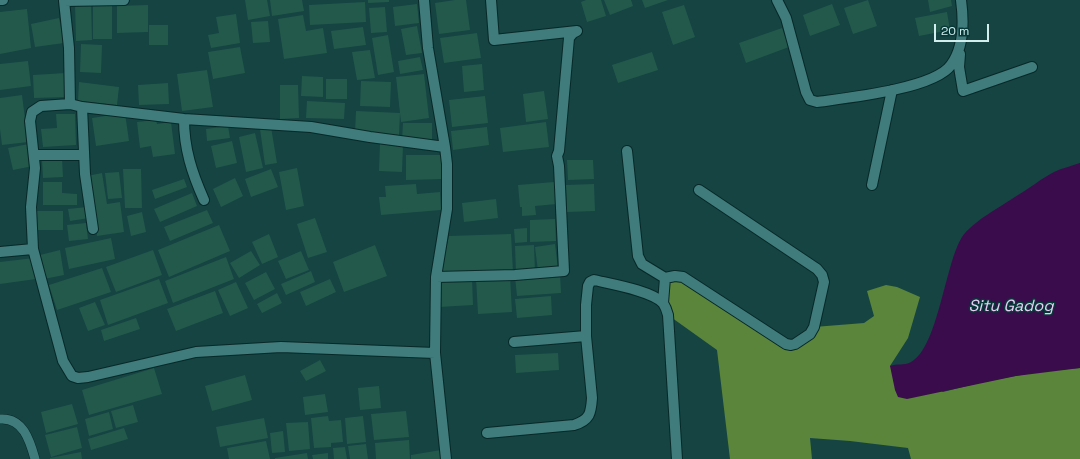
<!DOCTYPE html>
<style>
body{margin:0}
#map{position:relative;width:1080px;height:459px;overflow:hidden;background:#154443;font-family:"Space Grotesk",sans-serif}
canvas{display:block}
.scale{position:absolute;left:934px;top:24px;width:55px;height:18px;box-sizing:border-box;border:2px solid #d2efee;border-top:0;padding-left:5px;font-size:12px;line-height:14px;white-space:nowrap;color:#d2efee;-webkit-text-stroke:3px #073939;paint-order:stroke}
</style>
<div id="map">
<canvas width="1080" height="459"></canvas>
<div class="scale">20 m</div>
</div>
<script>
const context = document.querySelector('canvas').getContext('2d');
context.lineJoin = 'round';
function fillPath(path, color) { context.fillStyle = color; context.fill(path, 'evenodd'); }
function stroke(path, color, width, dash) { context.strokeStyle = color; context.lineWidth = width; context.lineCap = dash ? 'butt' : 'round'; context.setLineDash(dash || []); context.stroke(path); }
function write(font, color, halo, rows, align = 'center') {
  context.font = font + ' "Space Grotesk",sans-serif'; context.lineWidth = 3; context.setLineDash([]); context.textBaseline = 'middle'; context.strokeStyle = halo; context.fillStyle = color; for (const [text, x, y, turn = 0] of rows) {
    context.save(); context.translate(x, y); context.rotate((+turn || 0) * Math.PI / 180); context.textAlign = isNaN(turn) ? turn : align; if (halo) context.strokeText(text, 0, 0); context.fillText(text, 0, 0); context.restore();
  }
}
fillPath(new Path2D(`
 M675,276L786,344L814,327L864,323L874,316L867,291L886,285L897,287L920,297L908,338L890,366L943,392C988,380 1034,371 1080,368V459H911L908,448L850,441L810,438L812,459H730L717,350L668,315L665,278Z`), '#5a853b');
fillPath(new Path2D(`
 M1080,163V368L1016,376L907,399L898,397L895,390L890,366C897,363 904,366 911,362C938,348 945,264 962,237C973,221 1002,206 1018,195C1030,188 1042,178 1054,172C1062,168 1072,166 1080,163Z`), '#3a0c4c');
fillPath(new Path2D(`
 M245,0H267L270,16L248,20Z
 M270,0H302L304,11L272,16Z
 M368,0H389V2L368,3Z
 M455,0H466L470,30L439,34L435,3Z
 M586,0H601L606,16L587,22L581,2Z
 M604,0H631L633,6L610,15Z
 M642,0H668L645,8Z
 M868,0L877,26L853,34L844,8Z
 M928,0H951L952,6L930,12Z
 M91,2L92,40L76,41L75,3Z
 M112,2V39H93V3Z
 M365,2L366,22L310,25L309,5Z
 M417,4L419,23L395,26L393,7Z
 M832,4L840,25L810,36L803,15Z
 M148,5V32L117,33V6Z
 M684,5L695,37L673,45L662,12Z
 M385,7L387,32L371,33L369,8Z
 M27,9L31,48L0,54V12Z
 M947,12L950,30L919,36L915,18Z
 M236,14L240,43L211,48L208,35L219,33L216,17Z
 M303,15L306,31L323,28L327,53L284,59L278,19Z
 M59,18L64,43L35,47L31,24Z
 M268,21L270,42L253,43L251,22Z
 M149,25H168V45H149Z
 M417,26L422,53L406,55L401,29Z
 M363,27L366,45L334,49L331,31Z
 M782,28L789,47L746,63L739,43Z
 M477,33L481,58L444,63L440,38Z
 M388,35L394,72L378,75L372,38Z
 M81,44L102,45L101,73L80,72Z
 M240,47L245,73L213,79L208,52Z
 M370,50L375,78L357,80L352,52Z
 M652,52L658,70L618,83L612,65Z
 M420,57L423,70L400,74L398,61Z
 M28,61L31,86L0,90V64Z
 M482,64L484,90L464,92L462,66Z
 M207,70L213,107L182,111L177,74Z
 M66,73L67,97L34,98L33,75Z
 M424,74L429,118L401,122L396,77Z
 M302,76L323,77V97L301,96Z
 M326,79H347V99H326Z
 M361,81L391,82L390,107L360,106Z
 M79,82L119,87L117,105L78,101Z
 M168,83L169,104L139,105L138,85Z
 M280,85H298L299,118L280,119Z
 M544,91L548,119L526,122L523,94Z
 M22,95L28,142L2,145L0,129V98Z
 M485,96L488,123L452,127L449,100Z
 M307,101L345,103L344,119L306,118Z
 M356,111L400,113L399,135L355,133Z
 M125,113L129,141L96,146L92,118Z
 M56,114H75L76,145L43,147L41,129L57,128Z
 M156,120L157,124L171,122L175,154L153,157L151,146L140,148L137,122Z
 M546,122L549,147L503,152L500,128Z
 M403,123H432V141L402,140Z
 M228,126L230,138L207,141L206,129Z
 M271,127L277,163L265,165L260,129Z
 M487,127L489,145L453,150L451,131Z
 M255,133L263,168L246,172L239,137Z
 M232,141L237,163L216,168L211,146Z
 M380,143L403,145L402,172L379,171Z
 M29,144L33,166L13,170L8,148Z
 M406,155H441L442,179L406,180Z
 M62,158L63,177L43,178L42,160Z
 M567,160H593L594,179L568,180Z
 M297,168L304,206L286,210L279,172Z
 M123,169H141L142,208H125Z
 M271,169L278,187L251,197L245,179Z
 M119,172L122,198L108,199L105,173Z
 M102,173L107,204L120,202L124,232L97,236L87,176Z
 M235,178L243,196L221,207L213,189Z
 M184,179L187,187L155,199L152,190Z
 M43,182H62V193L77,194V205H43Z
 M554,182L557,204L535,206L536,215L522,216V207H520L518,185Z
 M416,184L417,194L440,192L441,210L381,215L379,197H386L385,186Z
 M594,184L595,211L567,212L566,185Z
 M192,193L197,206L160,222L154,209Z
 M496,199L498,218L464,222L462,203Z
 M87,207L89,218L70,221L68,209Z
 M207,210L213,223L170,241L164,227Z
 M34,211H63V230H34Z
 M142,212L146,232L131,236L127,216Z
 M315,218L327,252L308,258L297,224Z
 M555,219L556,241L530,242V220Z
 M86,223L88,239L69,241L67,225Z
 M219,225L230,251L169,277L158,250Z
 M527,228V242L515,243L514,229Z
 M269,234L278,257L262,264L252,242Z
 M511,234L513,272L440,275L449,236Z
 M111,238L115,259L69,269L65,248Z
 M555,244L558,269L538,271L535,247Z
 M375,245L387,276L344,292L333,262Z
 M534,245L535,272L516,273L515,246Z
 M60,250L64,275L44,279L40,255Z
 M153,250L162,275L116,292L106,267Z
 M251,251L260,265L239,278L230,263Z
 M301,251L309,270L286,279L278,261Z
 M226,257L234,279L173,303L165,281Z
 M34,258L36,279L0,284V262Z
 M102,268L111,292L57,310L49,285Z
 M311,271L315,282L286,295L281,284Z
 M266,272L275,289L254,300L245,283Z
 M560,274L561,293L517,296L515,277Z
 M510,276L512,312L478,314L476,278Z
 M472,278L473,305L439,307L437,279Z
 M159,279L168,303L108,325L100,300Z
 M330,279L336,292L306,306L300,292Z
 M236,282L248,308L230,316L218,290Z
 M215,291L223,313L176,331L167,309Z
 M277,293L282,303L262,313L257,304Z
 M551,296L552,315L517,318L515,299Z
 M95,302L105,325L88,331L79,308Z
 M136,318L140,329L104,341L101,330Z
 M558,353L559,370L516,373L515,355Z
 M320,360L326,371L306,381L300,371Z
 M154,368L162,394L89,415L82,390Z
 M245,375L252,400L212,411L205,386Z
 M379,386L381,408L360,410L358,388Z
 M325,394L328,412L305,415L303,397Z
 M72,404L78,424L46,433L41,412Z
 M133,405L138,422L116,428L111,411Z
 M406,411L409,437L374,440L371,414Z
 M109,412L113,429L89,436L85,419Z
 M328,416L329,421L341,420L343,442L331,443V447L314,448L311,418Z
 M363,416L366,442L347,444L345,418Z
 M264,418L268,438L220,447L216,427Z
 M308,422L310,449L289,451L286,423Z
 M77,427L82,448L51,457L45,435Z
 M124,428L128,439L91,450L88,439Z
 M283,431L285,452L272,453L270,433Z
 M409,440L410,459H376L375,443Z
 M266,441L270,459H229L227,448Z
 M366,444L368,459H350L348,446Z
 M345,447L347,459H334L333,448Z
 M441,450L442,459H411V455Z
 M81,452L82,459H50V458Z
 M307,453L308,459H275V458Z
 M328,453V459H313L312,455Z`), '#23594b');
const lane = new Path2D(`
 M0,419C23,417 30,441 35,459`);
const street = new Path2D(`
 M0,0H3
 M124,0L64,1L69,48L70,104L82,107L184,119L311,127L370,137L445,147
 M424,0L428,48L445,147L447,164V209L436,277L435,353L446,459
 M777,0L786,18L806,92L810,100L817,102C846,98 934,89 951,65C964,47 964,22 961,0
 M960,54L959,67L963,91L1032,67
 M70,104L41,106L32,112L30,121L35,168L31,207L33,249L63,361L72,376L78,378L88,377L196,352L281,347L435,353
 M82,107L85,174L93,229
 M184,119C184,149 192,173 204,200
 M627,151L638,256L642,264L665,278
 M34,155H84
 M872,185L892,90
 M0,252L33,249
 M436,277L515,275L564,271L559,166L557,156L559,151L569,38L573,33L577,31L494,40L491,0
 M663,303L665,278L675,276L683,277L786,344L791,345L795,344L810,334L814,327L824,282L822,275L817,269L699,190
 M514,342L586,336
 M487,433L574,425C590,420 591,413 592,398L586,336V305L588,286L590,282L594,280C611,284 652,291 663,303C665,306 667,311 668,315L677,459`);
stroke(lane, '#072828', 10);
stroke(street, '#072828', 12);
stroke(lane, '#407c7b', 9);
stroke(street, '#407c7b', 10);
write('italic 16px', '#e8d0f5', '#073939', [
 ["Situ Gadog",1011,307]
]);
</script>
